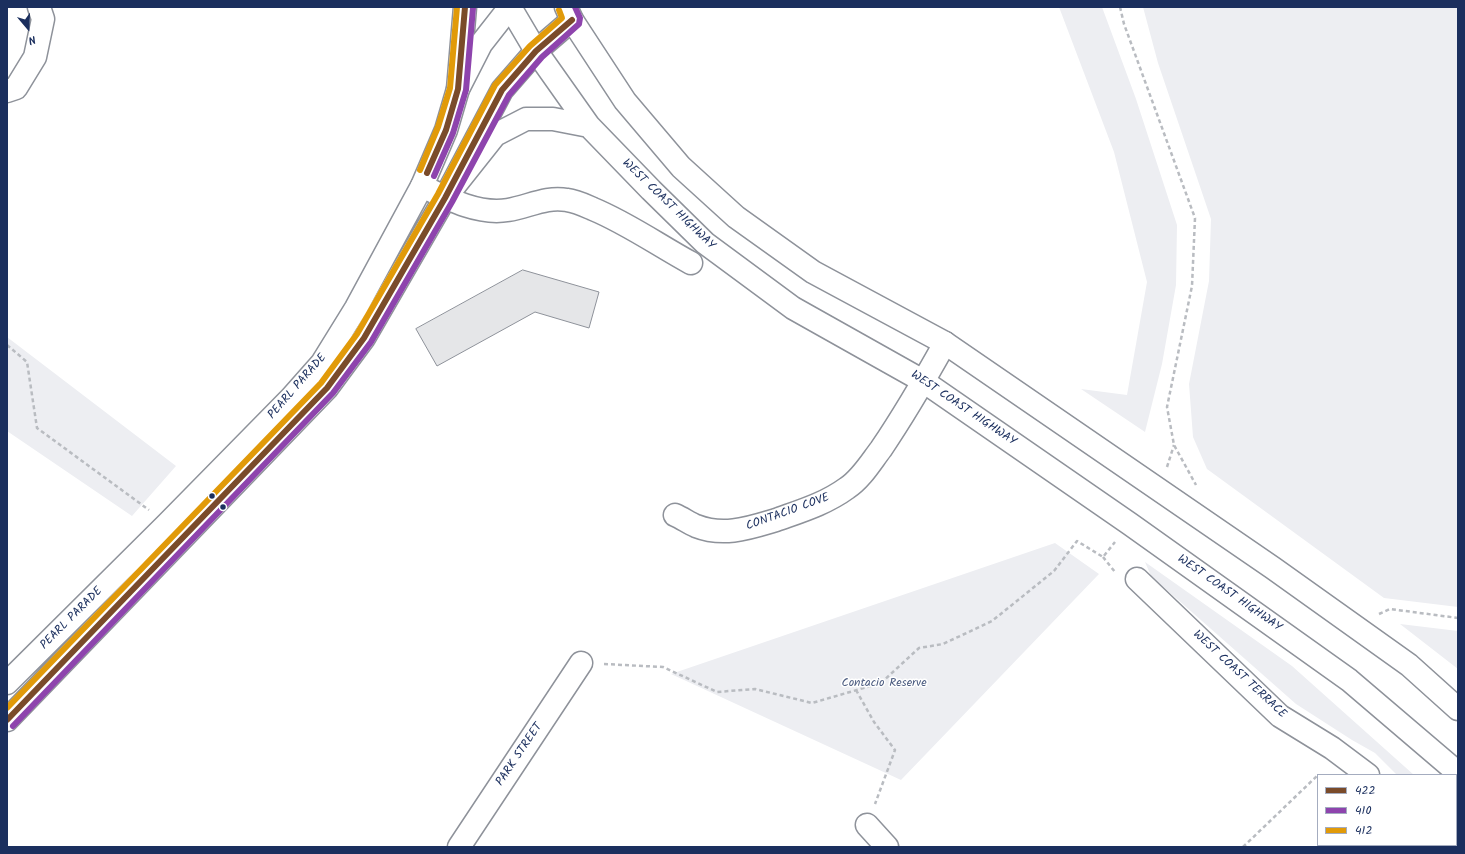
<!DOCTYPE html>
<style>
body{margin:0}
#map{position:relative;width:1465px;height:854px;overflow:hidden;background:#fff;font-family:Kalam,sans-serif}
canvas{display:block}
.frame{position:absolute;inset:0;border:8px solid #1b2f5e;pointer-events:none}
.legend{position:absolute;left:1317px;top:774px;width:140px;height:72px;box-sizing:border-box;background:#fff;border:1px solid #a4acbf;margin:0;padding:5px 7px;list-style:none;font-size:12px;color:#1b2f5e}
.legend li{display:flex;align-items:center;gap:8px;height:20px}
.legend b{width:20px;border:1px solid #a4acbf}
.north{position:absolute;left:8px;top:8px;width:40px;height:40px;-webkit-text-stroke:3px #fff;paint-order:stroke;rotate:161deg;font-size:11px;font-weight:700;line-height:16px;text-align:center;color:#1b2f5e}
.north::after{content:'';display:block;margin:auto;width:14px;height:18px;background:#1b2f5e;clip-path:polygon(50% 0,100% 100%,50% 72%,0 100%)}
</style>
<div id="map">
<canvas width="1465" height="854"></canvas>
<div class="frame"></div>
<ul class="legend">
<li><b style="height:5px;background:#7a4b2a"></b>422</li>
<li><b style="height:5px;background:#8e44ad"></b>410</li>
<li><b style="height:5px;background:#e19a09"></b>412</li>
</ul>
<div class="north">N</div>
</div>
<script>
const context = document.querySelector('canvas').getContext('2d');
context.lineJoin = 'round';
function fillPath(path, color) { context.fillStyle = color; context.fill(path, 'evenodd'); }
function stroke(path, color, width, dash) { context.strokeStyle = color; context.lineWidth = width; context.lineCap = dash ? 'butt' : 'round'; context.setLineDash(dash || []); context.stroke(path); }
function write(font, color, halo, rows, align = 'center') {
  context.font = font + ' Kalam,sans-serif'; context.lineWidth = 3; context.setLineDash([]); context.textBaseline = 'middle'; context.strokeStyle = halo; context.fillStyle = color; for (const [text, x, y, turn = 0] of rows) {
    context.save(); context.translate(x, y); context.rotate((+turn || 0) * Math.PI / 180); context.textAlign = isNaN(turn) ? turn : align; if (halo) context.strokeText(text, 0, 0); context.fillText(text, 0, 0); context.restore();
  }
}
fillPath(new Path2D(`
 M1059,7H1102L1136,99L1177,225L1176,285L1162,364L1145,432L1081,389L1127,395L1147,282L1114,152Z
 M1143,7H1458V607L1384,598L1207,469L1193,437L1189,384L1209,281L1211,219L1158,63Z
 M7,337L176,466L132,516L7,431Z
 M1055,543L1099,574L901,780L671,674Z
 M1145,562L1292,666L1414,775H1397L1375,753L1352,740L1296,704L1151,576Z
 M1400,624L1458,631V669Z`), '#edeef2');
const building = new Path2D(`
 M523,270L599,292L589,328L535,312L437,366L416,329Z`);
fillPath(building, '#e5e6e8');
stroke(building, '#8e929a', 1);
const minor = new Path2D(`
 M7,91L16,88L35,57L43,19L39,7
 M422,186C448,199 478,215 508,210C528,207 546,196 567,200C576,201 584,205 593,209C627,223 658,245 691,263
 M675,515C682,518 689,523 696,526C724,537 749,528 776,520C801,511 825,504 847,488C861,479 871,462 881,449C904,415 925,379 945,343
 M1137,579L1280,716L1332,748L1368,775
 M867,825L887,847
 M1442,845L1444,847
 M459,847L581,663`);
const major = new Path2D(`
 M7,683L167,524L291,398L322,363L356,308L422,186L446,130L458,89L481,44L510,7
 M7,720L327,388L364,338L445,198L502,90L536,51L572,20`);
const highway = new Path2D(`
 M510,7L536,51L589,126L651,190L705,243L793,308L923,381L1130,524L1349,680L1458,773
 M566,7L572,20L625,101L681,167L736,217L813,272L945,343L1273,568L1409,665L1458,709
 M458,89L465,7
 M445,198L495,135L526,119H553L589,126`);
stroke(minor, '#8e929a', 25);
stroke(major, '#8e929a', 25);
stroke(highway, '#8e929a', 25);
stroke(new Path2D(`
 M1120,7L1124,24L1195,218L1192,286L1167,407L1174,445L1196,485
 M7,345L27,362L37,428L149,510
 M1167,467L1174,445
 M1103,557L1115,572
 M1379,614L1390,609L1458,618
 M604,664L663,667L717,692L755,689L812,703L881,683L919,648L943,644L992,621L1054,571L1077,541L1103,557L1115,542
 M856,690L874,722L895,750L875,804
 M1383,845L1385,847
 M1243,847L1318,775`), '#b9bcc1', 2.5, [4, 3]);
stroke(minor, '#fff', 22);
stroke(major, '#fff', 22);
stroke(highway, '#fff', 22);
stroke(new Path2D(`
 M427,173L446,130L458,89L465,7
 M7,720L327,388L364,338L445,198L502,90L536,51L572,20`), '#7a4b2a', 6);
stroke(new Path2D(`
 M434,176L453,133L466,90L473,8
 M13,726L333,393L371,342L452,202L509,95L542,57L579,24L580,18L575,7`), '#8e44ad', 6);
stroke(new Path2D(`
 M420,170L438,127L450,88L457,7
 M7,708L321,383L357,334L438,194L495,85L530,46L562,18L559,10`), '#e19a09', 6);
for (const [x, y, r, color] of [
 [212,496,3.5,"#1b2f5e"],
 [223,507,3.5,"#1b2f5e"]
]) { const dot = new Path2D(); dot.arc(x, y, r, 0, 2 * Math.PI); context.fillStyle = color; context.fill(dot); stroke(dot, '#fff', 1.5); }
write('12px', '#1b2f5e', '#fff', [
 ["WEST COAST HIGHWAY",668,205,44],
 ["PEARL PARADE",298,387,-49],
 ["WEST COAST HIGHWAY",963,409,34],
 ["CONTACIO COVE",788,513,-20],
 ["WEST COAST HIGHWAY",1229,594,35],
 ["PEARL PARADE",72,619,-45],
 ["WEST COAST TERRACE",1239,675,43],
 ["PARK STREET",520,755,-56]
]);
write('12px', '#4c5c80', '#fff', [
 ["Contacio Reserve",884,684]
]);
</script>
